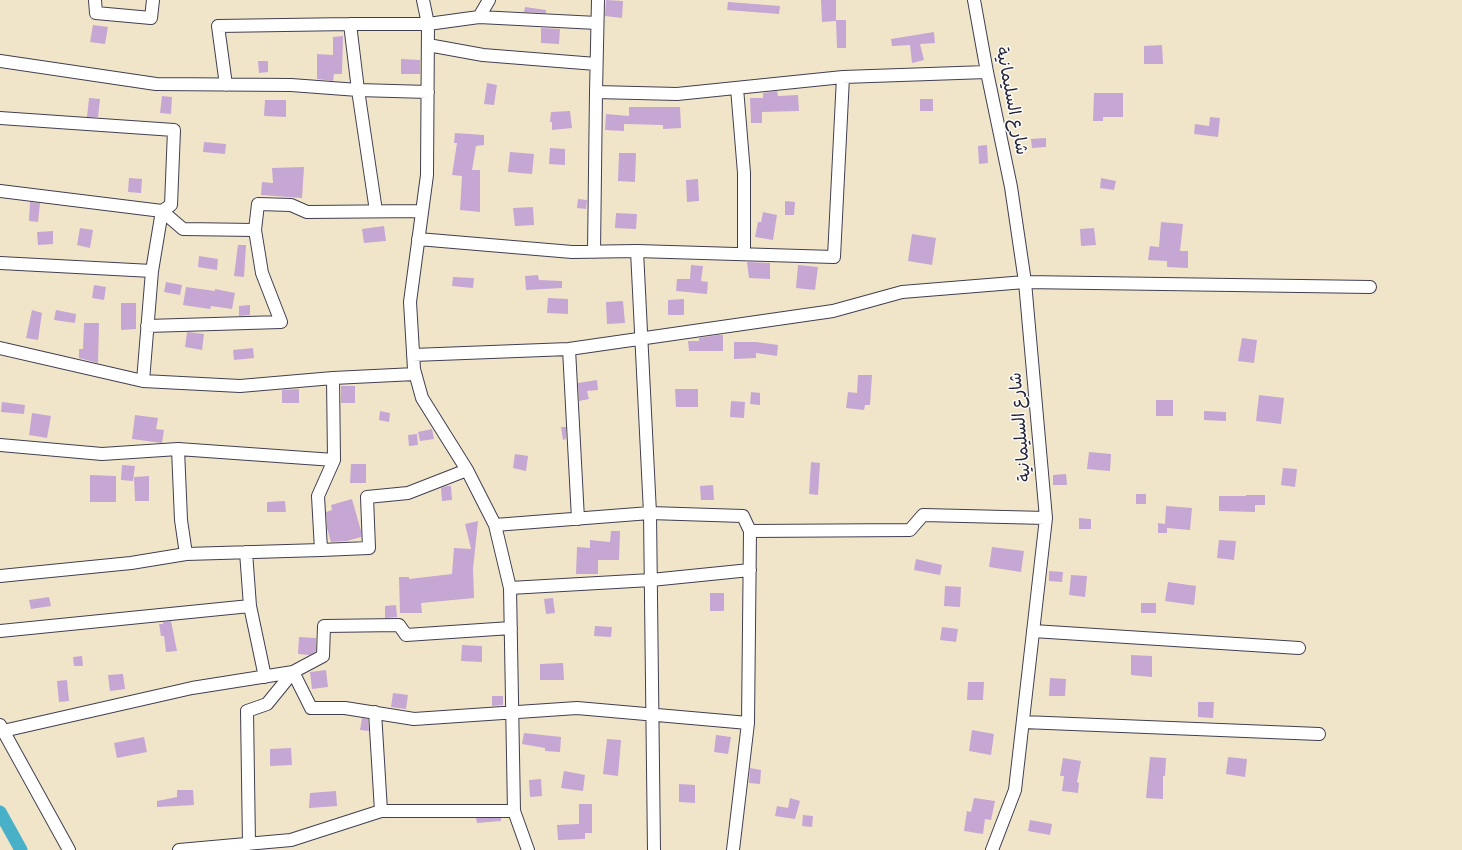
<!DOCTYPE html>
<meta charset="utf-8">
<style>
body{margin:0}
canvas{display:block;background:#f1e5c9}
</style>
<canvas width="1462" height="850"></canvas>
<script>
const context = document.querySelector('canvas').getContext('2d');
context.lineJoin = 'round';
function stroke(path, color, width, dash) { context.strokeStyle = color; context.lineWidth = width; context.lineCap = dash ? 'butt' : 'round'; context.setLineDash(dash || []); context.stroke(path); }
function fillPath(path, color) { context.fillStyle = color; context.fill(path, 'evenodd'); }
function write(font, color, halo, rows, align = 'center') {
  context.font = font + ' Itim,"Playpen Sans Arabic",sans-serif'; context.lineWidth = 3; context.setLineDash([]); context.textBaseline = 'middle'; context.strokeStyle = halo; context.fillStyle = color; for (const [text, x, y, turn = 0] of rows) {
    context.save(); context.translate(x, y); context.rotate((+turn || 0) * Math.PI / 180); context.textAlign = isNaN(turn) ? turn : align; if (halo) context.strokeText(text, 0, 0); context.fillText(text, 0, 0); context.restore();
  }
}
stroke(new Path2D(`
 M0,812L21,850`), '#48b0c7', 13);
fillPath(new Path2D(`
 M606,0L623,1L622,18L605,16Z
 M821,0H836V21L822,22Z
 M728,2L780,6L779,14L727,10Z
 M525,7L546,10V13L524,12Z
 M836,20H846V48H837Z
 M93,25L108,27L105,44L90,42Z
 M541,28L560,29L559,44L541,43Z
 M934,32L935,43L920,44L924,60L912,63L910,45L892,46L891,39Z
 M343,36L342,74H334L333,81L317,79V54L333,55V37Z
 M1162,45L1163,64H1144V46Z
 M401,59L420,60V74H401Z
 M258,61H268V72L259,73Z
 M487,83L497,85L494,105L484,104Z
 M777,91L778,96L798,95L799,111L762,112V123H751L750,98H763V93Z
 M1094,93H1123V117H1103V121H1093Z
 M162,96L172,97L171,114L160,113Z
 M89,98L100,99L98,117H87Z
 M920,99H933V111H920Z
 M265,100H286V117L264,116Z
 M629,107H680L681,128L663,129V125L624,124V131L605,130L606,114L629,116Z
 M570,111L572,128L552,130V122H550L551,112Z
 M1210,117L1220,118L1218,137L1194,134L1195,124L1209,126Z
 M455,133L484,135V145L476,146L472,170H480V212L460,210L462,176L452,175L457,143H454Z
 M1046,138V147L1032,148L1031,139Z
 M204,142L226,144L225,154L203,152Z
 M987,145L988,163L979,164L978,146Z
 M550,148L565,149V165L549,164Z
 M510,152L534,154L532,174L508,172Z
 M619,153H636L635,182L618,181Z
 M304,167L302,198L261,195L262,182L273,183L272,168Z
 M129,178L142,179L141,193L128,192Z
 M1101,178L1116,181L1114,190L1100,188Z
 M698,179L699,201L687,202L686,180Z
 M578,199L587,200L586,209L577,208Z
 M785,201L795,202L794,215H785Z
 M30,202L40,203L38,222L29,221Z
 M533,207L534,225L515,226L513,208Z
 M763,212L777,215L773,240L755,237L758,222H761Z
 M616,213L637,214L636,229L615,228Z
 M1161,222L1183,224L1180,251H1188V268L1167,267V261L1148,260L1150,246L1159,247Z
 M384,226L386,241L364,243L362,229Z
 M80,228L93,230L90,248L77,245Z
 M1094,228L1096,245L1081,246L1080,229Z
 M53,231V244L38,245L37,232Z
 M912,234L936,238L932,265L908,261Z
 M238,245H246L244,277L234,276Z
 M199,256L218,259L217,270L198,267Z
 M747,262L770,263V279L749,278Z
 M691,265L703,266L701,281L708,282L707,294L676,291L677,279H690Z
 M798,265L818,267L815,290L796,288Z
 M538,275L539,280L562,281V288L526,290L525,276Z
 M453,277L474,278L473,288L452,286Z
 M166,282L182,285L180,295L164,292Z
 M94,285L106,287L104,300L92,298Z
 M186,287L215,291V289L235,293L232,309L211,306L210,309L183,305Z
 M548,298L568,299V314L547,313Z
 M684,299V315H668V300Z
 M623,301L625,323L607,324L606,302Z
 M121,303H136V329L121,330Z
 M250,305V315L239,316V306Z
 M32,310L42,313L38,340L26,338Z
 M56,310L76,314L75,323L54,320Z
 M84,323H99L98,363L79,358V349H83Z
 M187,332L204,334L202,350L185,347Z
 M718,335H723V351H689L688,341H699V338Z
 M1242,338L1257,340L1254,363L1238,361Z
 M734,342H756L778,345L777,356L756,353V358L734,359Z
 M253,348L254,358L234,360L233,350Z
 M858,375H872L870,405H865L864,410L846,408L848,392L857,393Z
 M597,380L598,390L587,391L589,399L579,401L578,383Z
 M341,386H355V403H341Z
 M299,389V403H282V390Z
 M675,389H698V407H676Z
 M751,392L760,393V405L750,404Z
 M1259,395L1284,398L1281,424L1256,421Z
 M1156,400H1173V416H1156Z
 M731,401L745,402L744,418L730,417Z
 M2,402L25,405L24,414L1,412Z
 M380,411L390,413L389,422L379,420Z
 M1204,411L1226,412V421L1204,420Z
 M32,413L51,416L47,438L29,435Z
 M135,415L158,418L156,429L164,430L162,443L132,439Z
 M561,427H566V439L563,440Z
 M432,429L434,439L420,441L418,432Z
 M417,434L418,445L409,446L408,435Z
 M1089,452L1111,454L1110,471L1087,469Z
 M515,454L528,456L526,471L513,468Z
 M811,462L820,463L818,495L809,494Z
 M351,464H366V483H350Z
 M122,465L135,466L133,481L121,480Z
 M1283,468L1297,469L1295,487L1281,485Z
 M1066,474L1067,485H1053V475Z
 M90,475L116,476V502H90Z
 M149,476V501H135L134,477Z
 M713,485L714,500H701L700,486Z
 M447,486H451L452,500L442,501L441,488Z
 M1136,494H1146V504H1136Z
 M1246,495H1265V505H1255V512L1219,511V496H1246Z
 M352,499L361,531V537L347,541L331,542L327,528L326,512L332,510L331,505Z
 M285,501L286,512H267V502Z
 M1166,506L1192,508L1190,530L1167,528V533H1158V523L1165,524Z
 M1079,518L1091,519V529H1079Z
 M478,521L473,569L474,598L421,603L422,613H400L399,577H409V579L452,574L454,548L471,549L465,524Z
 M611,531H620L619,560H598V574H576L577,547L590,548V540L610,542Z
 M1219,540L1236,541L1234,560L1217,558Z
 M992,547L1024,551L1021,572L989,567Z
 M916,559L942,565L940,575L914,570Z
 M1049,571L1063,572L1062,582L1049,581Z
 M1071,575L1087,576L1085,597L1069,595Z
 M1168,582L1196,586L1194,605L1165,601Z
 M945,586L961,587L960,607L944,606Z
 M710,593H724V611H710Z
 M49,597L51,606L31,609L29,600Z
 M553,598L555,613L546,614L544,599Z
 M1141,603H1156V613H1141Z
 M396,605L397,617L385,618V606Z
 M171,621L177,651L166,652L164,636H161L159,624H163V622Z
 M595,626L612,627L611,637L594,636Z
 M942,627L958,629L956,642L940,640Z
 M299,637L316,638V651L310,655L298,654Z
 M462,645L482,646V662L461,661Z
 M1131,655L1152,656V677L1131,675Z
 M82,656L83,666H74L73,657Z
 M563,663L564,680H540V664Z
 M326,670L328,687L312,689L310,672Z
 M123,674L125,689L110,691L108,675Z
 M1050,678L1066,679L1065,696H1049Z
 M67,680L69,701L59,702L57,681Z
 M968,682H984L983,700H967Z
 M393,693L408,695L406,709L391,707Z
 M492,696H503V705L492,706Z
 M1198,702H1214L1213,718L1198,717Z
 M362,718L368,719L369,731L360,730Z
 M972,730L994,734L991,755L969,751Z
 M524,733L561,737L560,752L545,751V748L522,744Z
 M716,735L731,737L728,754L714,752Z
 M144,737L147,752L117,758L114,743Z
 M607,739L621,740L618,776L603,774Z
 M291,748L292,765L270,766V749Z
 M1150,757L1166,758L1165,776H1163V799L1146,798Z
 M1228,757L1247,759L1245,777L1226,774Z
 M1063,758L1081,761L1077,782L1079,783L1078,793L1062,791L1064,776H1060Z
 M750,768L761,770L760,784L749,783Z
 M564,771L585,775L583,791L561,788Z
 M541,779L542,796L530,797L529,780Z
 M679,784L695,785V803L679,802Z
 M177,790H193L194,805L157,807V801L177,797Z
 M336,791L337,806L309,808L310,793Z
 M790,798L800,801L795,819L775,816L777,806L788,808Z
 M974,798L995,801L991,820L985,819L983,834L964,831L967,811L971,812Z
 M579,804H592V833H585V839L558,840L557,825L579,824Z
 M803,815L813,816L812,827L802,826Z
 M476,818H501V821L477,823Z
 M1030,820L1052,824L1050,835L1028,831Z`), '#c6a6d3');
const minor = new Path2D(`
 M95,0L96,13L151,18L153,0
 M423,0L428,24L427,175L410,302L414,369L422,398L467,470L495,525L510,588L514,811L528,850
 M974,0L987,72L1011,187L1025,282L1046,518L1015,790L992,850
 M479,17L597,23
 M350,24L358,90L376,211
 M428,45L483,55L596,64
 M0,61L156,84L291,85L358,90L428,92
 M226,85L218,26L350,24H428L479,17L489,0
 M737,88L744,173V254
 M596,92L677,94L843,77
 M0,118L174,130L171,205L162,211L183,229L255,230L262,273L281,322L147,326
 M0,191L162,211L152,271L143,381
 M255,230L258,204L291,205L307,212L422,211
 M418,239L572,252L637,251L650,513L654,850
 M637,251L834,257L843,77L987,72
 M594,252L596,92L598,0
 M0,263L152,271
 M0,348L143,381L240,386L333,378
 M569,349L578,519
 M413,355L569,349L833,311L902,292L1025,282L1370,287
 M0,445L102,454L178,449L334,460
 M178,449L181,520L186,554
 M495,525L650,513L743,516L750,531L910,530L923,515L1046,518
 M321,550L369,548L367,497L408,493L467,470
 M0,576L131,563L186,554L321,550L318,496L334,460L333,378L415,374
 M510,588L651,580L750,570
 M250,606L265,677
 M0,631L250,606L246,552
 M1033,631L1299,648
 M375,712L381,811
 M1023,722L1319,734
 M0,725L69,850
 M3,731L192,688L293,672L311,708H345L414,719L577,708L748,723
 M249,844L247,711L267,704L293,672L323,656L324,626L399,625L406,635L511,628
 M179,850L291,840L381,811H514
 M733,850L748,723L750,531`);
stroke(minor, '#413f50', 14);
stroke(minor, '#fff', 12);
write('17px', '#22223b', '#fdfcf7', [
 ["شارع السليمانية",1011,101,79],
 ["شارع السليمانية",1021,427,-95]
]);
</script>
